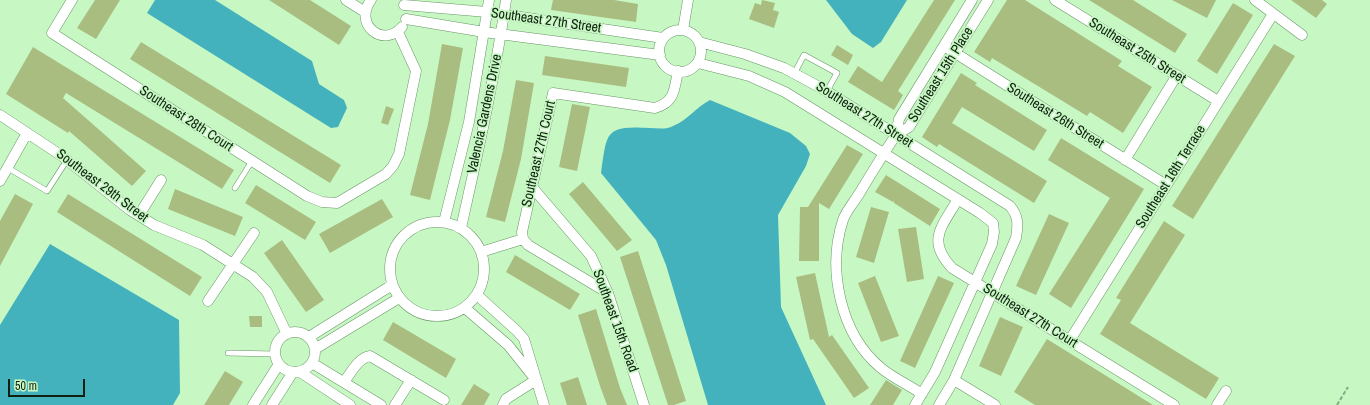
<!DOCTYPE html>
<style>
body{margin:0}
#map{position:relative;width:1370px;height:405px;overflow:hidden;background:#c7f8c4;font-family:"Archivo Narrow",sans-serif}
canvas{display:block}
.scale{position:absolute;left:8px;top:379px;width:77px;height:18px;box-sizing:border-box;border:2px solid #10220f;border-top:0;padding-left:5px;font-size:12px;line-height:14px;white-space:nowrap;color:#10220f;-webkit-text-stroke:3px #c7f8c4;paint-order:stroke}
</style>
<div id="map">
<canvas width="1370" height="405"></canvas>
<div class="scale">50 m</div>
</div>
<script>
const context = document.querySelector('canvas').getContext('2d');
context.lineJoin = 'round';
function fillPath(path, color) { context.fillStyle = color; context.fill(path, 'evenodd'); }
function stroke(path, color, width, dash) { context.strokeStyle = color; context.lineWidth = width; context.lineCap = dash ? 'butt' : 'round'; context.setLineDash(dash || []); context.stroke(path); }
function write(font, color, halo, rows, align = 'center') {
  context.font = font + ' "Archivo Narrow",sans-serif'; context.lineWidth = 3.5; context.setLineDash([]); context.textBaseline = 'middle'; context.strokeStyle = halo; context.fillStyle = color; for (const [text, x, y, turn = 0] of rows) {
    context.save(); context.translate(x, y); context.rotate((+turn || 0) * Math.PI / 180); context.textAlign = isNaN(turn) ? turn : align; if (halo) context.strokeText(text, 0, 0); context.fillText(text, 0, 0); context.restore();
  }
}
fillPath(new Path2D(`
 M155,0H215L312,61L319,84L344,100L347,108L338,127L331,128L147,13Z
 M826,0H907L881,42L873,48L852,34Z
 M710,100L790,133L806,146L810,154L806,166L778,215L781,307L826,405H708L666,265L656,240L601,173C607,133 604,125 649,128C657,128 666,130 673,126C688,120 696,107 710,100Z
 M50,244L179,320L180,393L173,405H0V325Z`), '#44b2bc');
fillPath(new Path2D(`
 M95,0H120L96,39L77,28Z
 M269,0H310L351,26L339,45Z
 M553,0H614L638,4L636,22L551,10Z
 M762,0L775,3L773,10L779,12L774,28L749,19L755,3L761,5Z
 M934,0H955L898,91L903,95L894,110L848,82L858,66L882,82Z
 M1007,0H1025L1122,61L1118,66L1152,87L1123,133L1090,112L1087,116L992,58L990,62L974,52Z
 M1089,0H1133L1187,34L1175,53Z
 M1172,0H1216L1207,18Z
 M1291,0H1322L1327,4L1316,18Z
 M1233,3L1253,15L1217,74L1197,61Z
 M141,42L341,165L330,183L130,59Z
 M442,44L463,48L450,120L430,200L410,195L428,124Z
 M1274,44L1295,56L1193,219L1172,206Z
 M837,45L853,55L848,65L831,55Z
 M33,47L234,170L222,189L66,93L63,98L146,171L132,186L69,131L68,133L6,94Z
 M545,56L629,68L626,87L542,75Z
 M961,73L977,83L975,85L1047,130L1034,151L962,107L952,123L1047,181L1034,203L939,144L937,147L922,137Z
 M516,80L534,83L521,159L505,222L486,217L503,151Z
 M572,104L590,107L577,171L559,167Z
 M386,106L394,109L388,125L381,123Z
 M1061,138L1144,189L1071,308L1049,294L1110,198L1048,160Z
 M847,145L863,154L829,209L819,203V261H799L800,207H808Z
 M886,175L940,209L930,226L894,203L893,200V202L875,192Z
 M583,182L632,240L617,251L569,194Z
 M256,185L316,222L305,240L245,203Z
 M175,189L243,217L235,236L168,209Z
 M15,194L33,204L0,266V221Z
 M68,194L202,277L190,296L57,212Z
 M382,199L393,217L330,253L319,234Z
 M871,207L889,212L874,263L856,257Z
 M1049,214L1069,223L1036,295L1016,286Z
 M1164,221L1185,235L1130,323L1219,378L1206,399L1100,334L1121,300L1116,298Z
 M916,227L924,279L907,282L898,229Z
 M282,240L324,300L306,312L264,253Z
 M638,251L686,401L674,405H668L620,257Z
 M515,255L580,294L570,310L506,272Z
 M815,273L829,337L832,335L869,388L854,398L813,339L810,340L796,277Z
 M875,276L899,336L881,342L858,283Z
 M938,276L954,283L915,368L900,361Z
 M596,309L620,388L627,405H607L600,386L578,315Z
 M249,316H262V327H250Z
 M1000,317L1023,327L1001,376L979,366Z
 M393,322L456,359L446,378L383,340Z
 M1047,339L1153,405H1035L1014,392Z
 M225,371L243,382L229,405H204Z
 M578,377L587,405H567L560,383Z
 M886,380L902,390L893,405H870Z
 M474,384L490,394L484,405H461Z`), '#a9bd80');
const service = new Path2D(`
 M794,74L804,55L837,73L827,91
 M8,168L47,191L67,160
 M235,188L252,161
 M228,353L275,354`);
const minor = new Path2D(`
 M72,0L52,33L307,196L322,202L337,203L386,174L393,166L399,154L416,71L398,32
 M346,0L365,12
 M371,0C353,24 383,49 402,27
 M1055,0L1218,101
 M1255,0L1302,35
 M404,5L487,12L663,38
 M406,19L484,32L660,55
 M683,30L688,0
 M659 51a21 21 0 1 1 42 0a21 21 0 1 1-42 0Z
 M699,42L745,54L784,68L823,89L1010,206C1019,217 1018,225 1016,238L954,380L939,405
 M944,46L1166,185
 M698,63L749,76L785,92L980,213L993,223L994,232L992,244L935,372L915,405
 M0,115L62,156L130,210L154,225L203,245L253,277L267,292L287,334
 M896,135L909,127L988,0
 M1125,160L1177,75
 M0,181L27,133
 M532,187L591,256L608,293L644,405
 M958,199C942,227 926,240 952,268L1174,405
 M139,215L161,180
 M390 269a47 47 0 1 1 94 0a47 47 0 1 1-94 0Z
 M444,222L469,122L489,0
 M461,228C478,152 495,77 506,0
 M481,252L523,239
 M608,293L528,245L523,239L522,232L553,93L655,108C675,102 674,90 678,71
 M477,295L517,331L524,339L544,405
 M208,301L254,233
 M465,308L508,345L532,375
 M275 352a20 20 0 1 1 40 0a20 20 0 1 1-40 0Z
 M309,337L392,285
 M1070,340L1273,14
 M315,349L399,298
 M312,363L381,405
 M300,372L350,405
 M954,380L995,405
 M344,382C351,373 358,358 370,356L444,400
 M922,394C909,385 893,378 881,368C840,334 827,269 843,220C846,211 854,202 859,194C871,174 883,154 896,135L899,119L972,0
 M253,405L279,364
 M272,405L293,372
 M395,405L411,380
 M503,405L506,399L536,380
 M1217,405L1226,391`);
stroke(service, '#689566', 6);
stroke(minor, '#689566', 11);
stroke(new Path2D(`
 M1337,405L1348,387`), '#85ab83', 2, [4, 2]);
stroke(service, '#fff', 5);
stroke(minor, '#fff', 10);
write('14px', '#10220f', '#c7f8c4', [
 ["Southeast 27th Street",546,21,8],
 ["Southeast 25th Street",1137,51,32],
 ["Southeast 15th Place",941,75,-58],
 ["Valencia Gardens Drive",485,114,-78],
 ["Southeast 27th Street",864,115,32],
 ["Southeast 26th Street",1055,116,32],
 ["Southeast 28th Court",186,119,33],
 ["Southeast 27th Court",539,154,-77],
 ["Southeast 16th Terrace",1171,177,-58],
 ["Southeast 29th Street",102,186,37],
 ["Southeast 27th Court",1030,316,32],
 ["Southeast 15th Road",615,321,70]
]);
</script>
